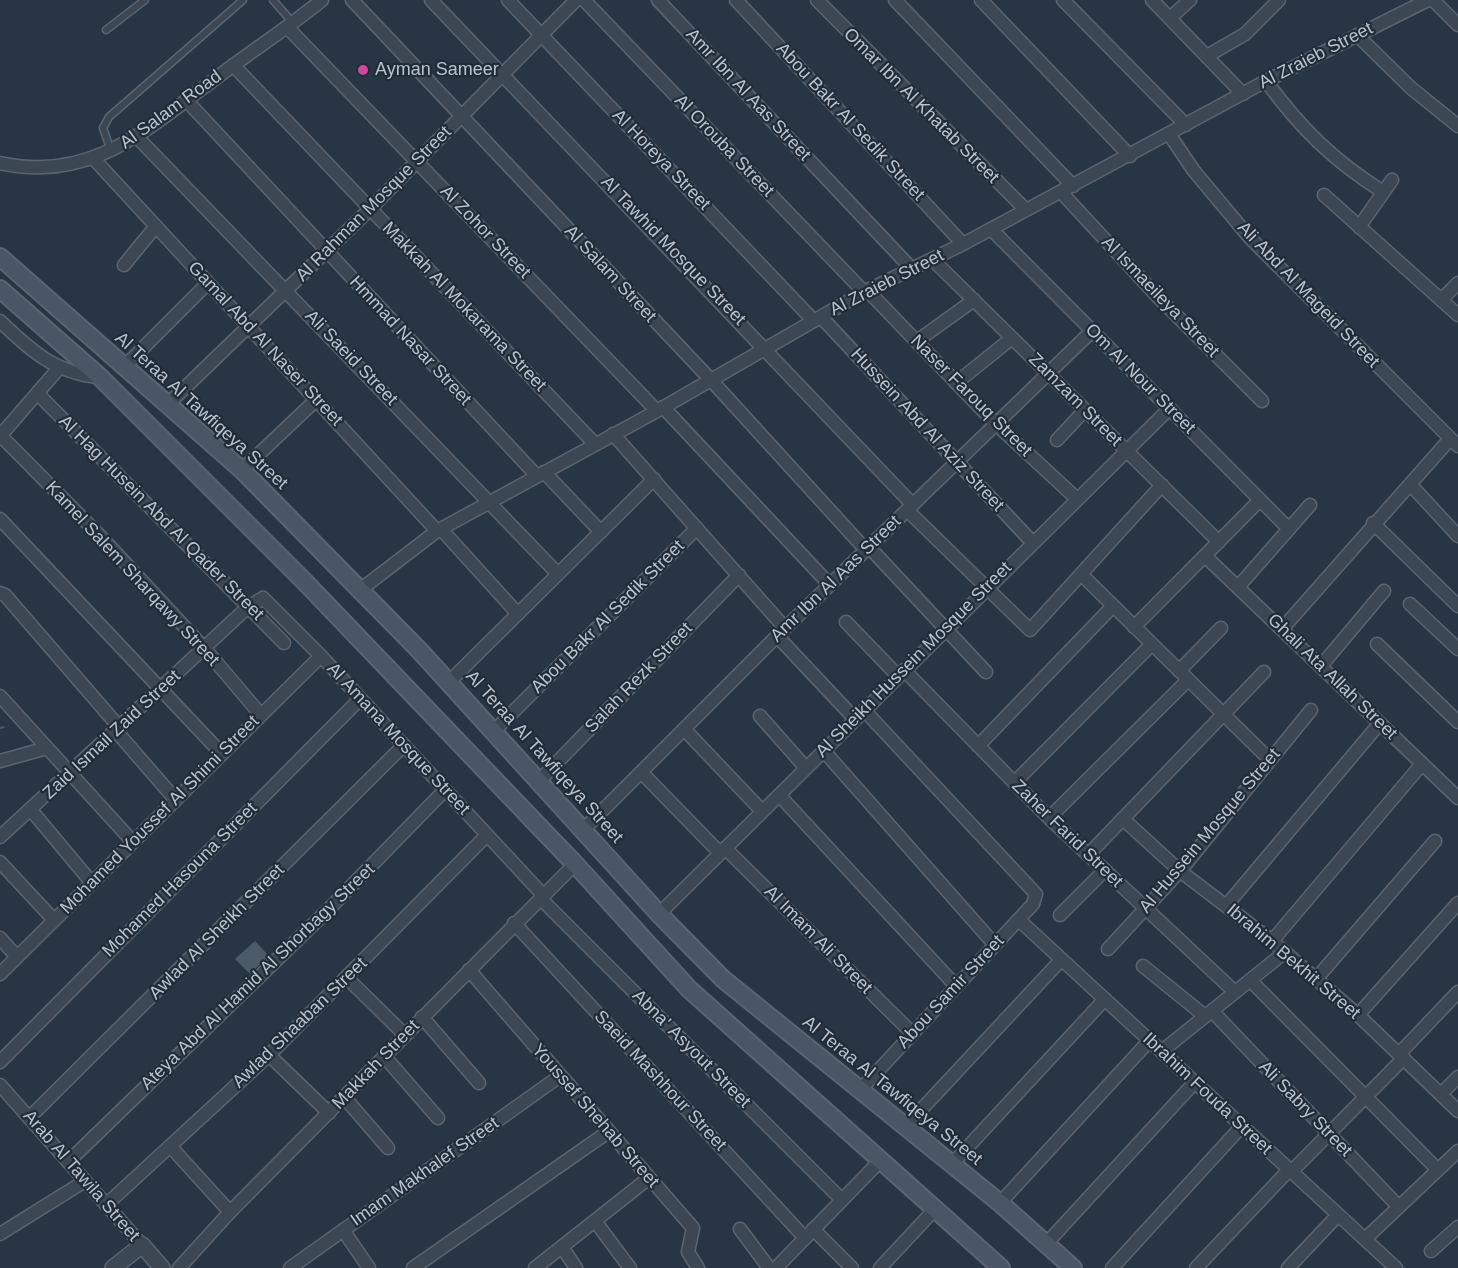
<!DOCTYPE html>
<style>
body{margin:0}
canvas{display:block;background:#283544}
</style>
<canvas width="1458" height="1268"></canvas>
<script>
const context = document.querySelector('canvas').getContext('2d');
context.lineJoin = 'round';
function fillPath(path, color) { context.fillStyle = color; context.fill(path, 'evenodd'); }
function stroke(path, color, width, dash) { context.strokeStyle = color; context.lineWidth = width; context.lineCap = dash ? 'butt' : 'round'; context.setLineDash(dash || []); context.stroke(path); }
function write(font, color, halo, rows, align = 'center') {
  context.font = font + ' Arial,sans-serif'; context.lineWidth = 4.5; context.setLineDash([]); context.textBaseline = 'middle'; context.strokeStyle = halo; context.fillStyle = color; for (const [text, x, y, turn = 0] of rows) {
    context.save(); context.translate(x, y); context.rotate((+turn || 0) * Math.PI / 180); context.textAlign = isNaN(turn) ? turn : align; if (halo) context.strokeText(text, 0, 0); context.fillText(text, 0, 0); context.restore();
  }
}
fillPath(new Path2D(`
 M255,943L275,960L257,977L251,973Z`), '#0007');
fillPath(new Path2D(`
 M255,941L269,956L250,974L235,959Z`), '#4c5b69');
const service = new Path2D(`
 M273,0L293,23
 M106,30L145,0
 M111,151L103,128L109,117L243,0`);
const minor = new Path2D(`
 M352,0L711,380L866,550
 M431,0L913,505
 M508,0L814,321
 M584,0L864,292
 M658,0L912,269
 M736,0L963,244
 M817,0L1026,210
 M895,0L1073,186
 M981,0L1130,156
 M1063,0L1186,125
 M1152,0L1243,94
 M1433,0L1458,25
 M1170,18L1190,0
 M287,27L657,411
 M1357,35L1411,88L1458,126
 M1207,56L1245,34L1279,0
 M233,65L595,444
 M1266,81C1301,129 1333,160 1383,192
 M186,100L537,476
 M1169,134L1194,171L1250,238L1458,446
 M137,137L558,574
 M93,158L437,531
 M0,163C93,184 150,126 219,76C253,50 289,27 322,0
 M1061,192L1158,297L1262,401
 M1324,195L1458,315
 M1359,227L1392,180
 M991,229L1289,529
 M932,259L1219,542
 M124,265L156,226
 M868,291L996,424L1077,499
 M1441,300L1458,283
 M821,317L1033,543
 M0,321C30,350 56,374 100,377
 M917,341L974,300
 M124,367L208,283
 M956,383L1012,338
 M37,393L284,643
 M167,405L370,209L576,0
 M663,407L830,585
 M613,434L785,628
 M0,435L104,540L205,649L261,715
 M0,436L59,368
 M1057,440L1085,410
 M242,470L316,400
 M544,472L601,532
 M1410,484L1458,536
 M907,510L1030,630L1162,485
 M0,519L222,754
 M1373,523L1458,606
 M441,529L518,614
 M869,547L986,672
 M1205,556L1458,798
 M1082,575L1269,759
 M1238,587L1310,505
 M360,590L437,531L657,411L864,292L963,244L1266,81L1428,0
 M0,593L5,595L120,728
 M1410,604L1458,649
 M846,622L898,676
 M1134,627L1260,500
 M1282,629L1450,439
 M777,636L855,719
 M1377,644L1458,722
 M1321,666L1384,591
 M904,670L1049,818L1235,992
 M1179,671L1221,628
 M449,682L654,479
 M0,696L133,842
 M760,716L806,768
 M684,729L762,811
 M116,731L175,799
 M494,731L697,528
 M978,746L1113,606
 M823,750L995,945
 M0,761L47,748
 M641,772L720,853
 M539,781L739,575
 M1014,783L1152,644
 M779,795L956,986
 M31,810L92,883
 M1049,818L1188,680
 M1123,819L1180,871L1272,941L1358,1015L1458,1111
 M583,830L777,636L1092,331
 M0,837L248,607L263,598L321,656L543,895
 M725,848L912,1033
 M1088,855L1264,672
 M0,862L54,920
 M540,898L842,1200
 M1226,906L1380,723
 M659,914L1170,408
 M1060,915L1105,870
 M1019,920L1396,1268
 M514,923L805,1238
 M0,938L17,957
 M1272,941L1422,764
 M1108,949L1180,871L1311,710
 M1143,966L1205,1016
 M469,970L693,1228L688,1252L698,1268
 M0,974L321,656
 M347,978L405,1035
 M1316,979L1435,841
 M1250,980L1438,1170
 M1212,1011L1398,1206
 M1358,1015L1458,903
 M422,1017L479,1083
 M1162,1051L1285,952
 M1399,1054L1458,992
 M269,1055L329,1113
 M384,1056L438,1118
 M0,1062L360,699
 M0,1085L142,1245
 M861,1089L1033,904L1036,894L864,710
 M1441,1094L1458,1077
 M344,1097L388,1148
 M29,1118L404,745
 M906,1126L1061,960
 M170,1146L230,1212
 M68,1162L325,913L445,790
 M952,1164L1105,999
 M1291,1172L1404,1058
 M1000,1203L1150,1040
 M106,1205L269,1055L487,835
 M595,1221L630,1268
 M740,1229L769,1268
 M813,1229L852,1268
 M343,1230L369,1268
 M0,1234L85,1181
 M1365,1239L1458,1151
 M1046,1244L1195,1082
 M562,1247L576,1268
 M1431,1251L1458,1227
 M179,1268L230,1212L575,864
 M290,1268L560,1076
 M413,1268L608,1132
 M535,1268L649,1178
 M776,1268L882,1159
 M880,1268L936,1208
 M1112,1268L1242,1126
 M1196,1268L1289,1170
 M1288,1268L1338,1215`);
const tertiary = new Path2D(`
 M113,1268L142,1245L162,1268`);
const secondary = new Path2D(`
 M0,257L242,470L420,651L659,914L723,979L1000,1203L1073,1268
 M0,289L100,377L305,582L575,864L689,989L1001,1268`);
stroke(service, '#5b6571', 9);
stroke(minor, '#5b6571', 15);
stroke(tertiary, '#5b6571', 18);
stroke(secondary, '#5b6571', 20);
stroke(new Path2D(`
 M0,728L9,726`), '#486061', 2, [4.5, 4.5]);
stroke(service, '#3c4753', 6);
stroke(minor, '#3c4753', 12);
stroke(tertiary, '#3c4753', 15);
stroke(secondary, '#4a5666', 16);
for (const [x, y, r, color] of [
 [363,70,6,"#d1479c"]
]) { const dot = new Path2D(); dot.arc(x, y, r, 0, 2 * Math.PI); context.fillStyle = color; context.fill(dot); stroke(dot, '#212c39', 2); }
write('18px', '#bac2cd', '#212c39', [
 ["Al Zraieb Street",1316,56,-27],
 ["Amr Ibn Al Aas Street",748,95,47],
 ["Omar Ibn Al Khatab Street",921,106,45],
 ["Al Salam Road",171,110,-36],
 ["Abou Bakr Al Sedik Street",850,122,47],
 ["Al Orouba Street",724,146,46],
 ["Al Horeya Street",661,160,46],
 ["Al Rahman Mosque Street",374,204,-45],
 ["Al Zohor Street",485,232,46],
 ["Al Tawhid Mosque Street",673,251,46],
 ["Al Salam Street",610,274,47],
 ["Al Zraieb Street",887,283,-27],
 ["Ali Abd Al Mageid Street",1308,295,46],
 ["Al Ismaeileya Street",1160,297,46],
 ["Makkah Al Mokarama Street",464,307,46],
 ["Hmmad Nasar Street",410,341,47],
 ["Gamal Abd Al Naser Street",265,344,47],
 ["Ali Saeid Street",351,358,46],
 ["Om Al Nour Street",1140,379,45],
 ["Naser Farouq Street",971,396,45],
 ["Zamzam Street",1075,400,45],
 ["Al Teraa Al Tawfiqeya Street",201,411,42],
 ["Hussein Abd Al Aziz Street",927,430,47],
 ["Al Hag Husein Abd Al Qader Street",161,518,45],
 ["Kamel Salem Sharqawy Street",132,574,47],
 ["Amr Ibn Al Aas Street",836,579,-44],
 ["Abou Bakr Al Sedik Street",608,617,-45],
 ["Al Sheikh Hussein Mosque Street",914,660,-45],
 ["Ghali Ata Allah Street",1332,677,44],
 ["Salah Rezk Street",639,678,-46],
 ["Zaid Ismail Zaid Street",112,735,-43],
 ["Al Amana Mosque Street",398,739,47],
 ["Al Teraa Al Tawfiqeya Street",544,757,48],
 ["Mohamed Youssef Al Shimi Street",160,815,-45],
 ["Al Hussein Mosque Street",1210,831,-50],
 ["Zaher Farid Street",1067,834,44],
 ["Mohamed Hasouna Street",180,880,-45],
 ["Awlad Al Sheikh Street",217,932,-45],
 ["Al Imam Ali Street",818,940,45],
 ["Ibrahim Bekhit Street",1293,962,40],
 ["Ateya Abd Al Hamid Al Shorbagy Street",258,977,-44],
 ["Abou Samir Street",951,992,-47],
 ["Awlad Shaaban Street",300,1023,-44],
 ["Abna' Asyout Street",691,1049,45],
 ["Makkah Street",376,1065,-46],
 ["Saeid Mashhour Street",660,1081,47],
 ["Al Teraa Al Tawfiqeya Street",892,1091,39],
 ["Ibrahim Fouda Street",1207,1094,43],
 ["Ali Sabry Street",1305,1109,46],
 ["Youssef Shehab Street",595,1116,49],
 ["Imam Makhalef Street",425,1172,-35],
 ["Arab Al Tawila Street",81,1176,49]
]);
write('18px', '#bac2cd', '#212c39', [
 ["Ayman Sameer",375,70]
], 'left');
</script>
